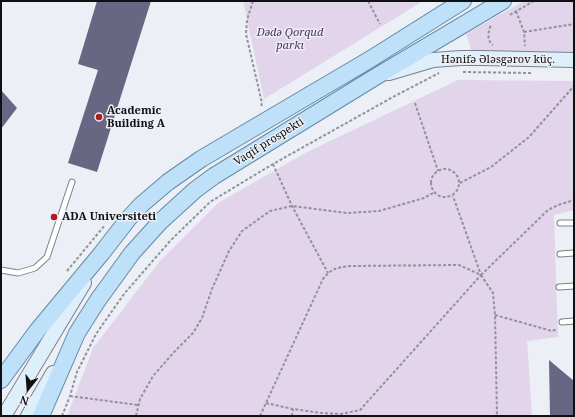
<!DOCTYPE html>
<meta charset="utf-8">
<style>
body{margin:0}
#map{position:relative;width:575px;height:417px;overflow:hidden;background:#eceff6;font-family:"Noto Serif",serif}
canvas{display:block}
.frame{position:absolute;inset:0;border:2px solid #0f1012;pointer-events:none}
.north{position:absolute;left:8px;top:369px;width:40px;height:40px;-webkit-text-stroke:3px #eceff6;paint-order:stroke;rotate:197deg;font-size:11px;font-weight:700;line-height:16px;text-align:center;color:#0f1012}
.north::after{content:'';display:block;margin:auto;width:14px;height:18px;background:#0f1012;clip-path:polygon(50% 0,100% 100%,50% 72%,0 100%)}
</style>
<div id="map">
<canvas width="575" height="417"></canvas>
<div class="frame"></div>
<div class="north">N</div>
</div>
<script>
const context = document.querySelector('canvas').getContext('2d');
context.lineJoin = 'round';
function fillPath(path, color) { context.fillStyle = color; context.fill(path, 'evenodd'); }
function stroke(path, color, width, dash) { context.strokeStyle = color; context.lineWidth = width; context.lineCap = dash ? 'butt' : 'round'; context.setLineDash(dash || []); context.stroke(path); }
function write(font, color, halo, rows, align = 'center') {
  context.font = font + ' "Noto Serif",serif'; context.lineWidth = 3; context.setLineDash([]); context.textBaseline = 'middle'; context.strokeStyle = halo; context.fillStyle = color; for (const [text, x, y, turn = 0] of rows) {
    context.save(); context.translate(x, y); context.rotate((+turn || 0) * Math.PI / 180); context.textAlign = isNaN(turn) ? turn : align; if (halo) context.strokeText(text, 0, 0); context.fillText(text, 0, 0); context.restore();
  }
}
fillPath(new Path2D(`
 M243,1H423L264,99Z
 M524,1H574V52H472L466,34Z
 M458,80L574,81V210L554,215L558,337L527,341L532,416H67L93,348L160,261L218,203L307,152Z`), '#e2d4eb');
fillPath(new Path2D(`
 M97,1H151L97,172L68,163L98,70L78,64Z
 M1,90L17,108L1,129Z
 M549,360L574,381V416H550Z`), '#696683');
const lane = new Path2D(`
 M560,223H574
 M560,254L574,253
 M1,270L18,273L35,268L47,257L72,182
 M559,287L574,286
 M562,322L574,321`);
const secondary = new Path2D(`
 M389,73L433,60L461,58H481L574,60
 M4,416L84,283
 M28,416L53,373`);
const primary = new Path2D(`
 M1,380L37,331L101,254L129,218L141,205L168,182L201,159L369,60L463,1
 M41,416L77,333L98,300L132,253L161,221L195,190L214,176L377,76L503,1`);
stroke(lane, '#7d8086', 7);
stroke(secondary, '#7d8086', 16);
stroke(primary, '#648aa5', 18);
stroke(new Path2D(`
 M253,1L247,20L246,34L262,103L261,107
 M368,1L380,24
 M516,11L524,32L525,46
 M510,15L534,1
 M491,26L490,27C488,33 487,41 493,45
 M524,32L574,24
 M463,72L531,73
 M415,103L438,171
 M273,164L292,206L328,273
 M431 183a14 14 0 1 1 28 0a14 14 0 1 1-28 0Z
 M460,183L491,167L529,137L574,86
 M67,271L105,225
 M481,275L548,210L558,205L574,200
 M495,315L552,331L557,329
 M70,396L138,405
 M266,403L293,409L321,413L341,414L360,410L481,275L453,196
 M62,416L70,396L77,372L96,334L124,294L170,241L210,202L253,176L273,164L393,97L439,73
 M136,416L140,399L153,376L176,350L193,333L202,318L212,289L229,251L242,231L270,211L292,206L347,213L379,211L424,198L435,192
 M260,416L323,279C332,268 336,268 350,266L459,265L481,275L493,293L495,315L497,416
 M292,416L293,409`), '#919398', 2, [3, 2]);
stroke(lane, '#fff', 5);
stroke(secondary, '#deeffc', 14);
stroke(primary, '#bee0f8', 16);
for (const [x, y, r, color] of [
 [99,117,4,"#ad1b1d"],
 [54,217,4,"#ad1b1d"]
]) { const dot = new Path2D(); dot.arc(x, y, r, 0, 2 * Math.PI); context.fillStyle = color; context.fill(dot); stroke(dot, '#eceff6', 1.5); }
write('italic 11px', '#50355e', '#eceff6', [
 ["Dədə Qorqud",290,33],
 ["parkı",290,46]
]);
write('11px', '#0f1012', '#eceff6', [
 ["Hənifə Ələsgərov küç.",498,60],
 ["Vaqif prospekti",269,142,-32]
]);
write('bold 11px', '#0f1012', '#eceff6', [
 ["Academic",107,111],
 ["Building A",107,124],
 ["ADA Universiteti",62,217]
], 'left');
</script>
